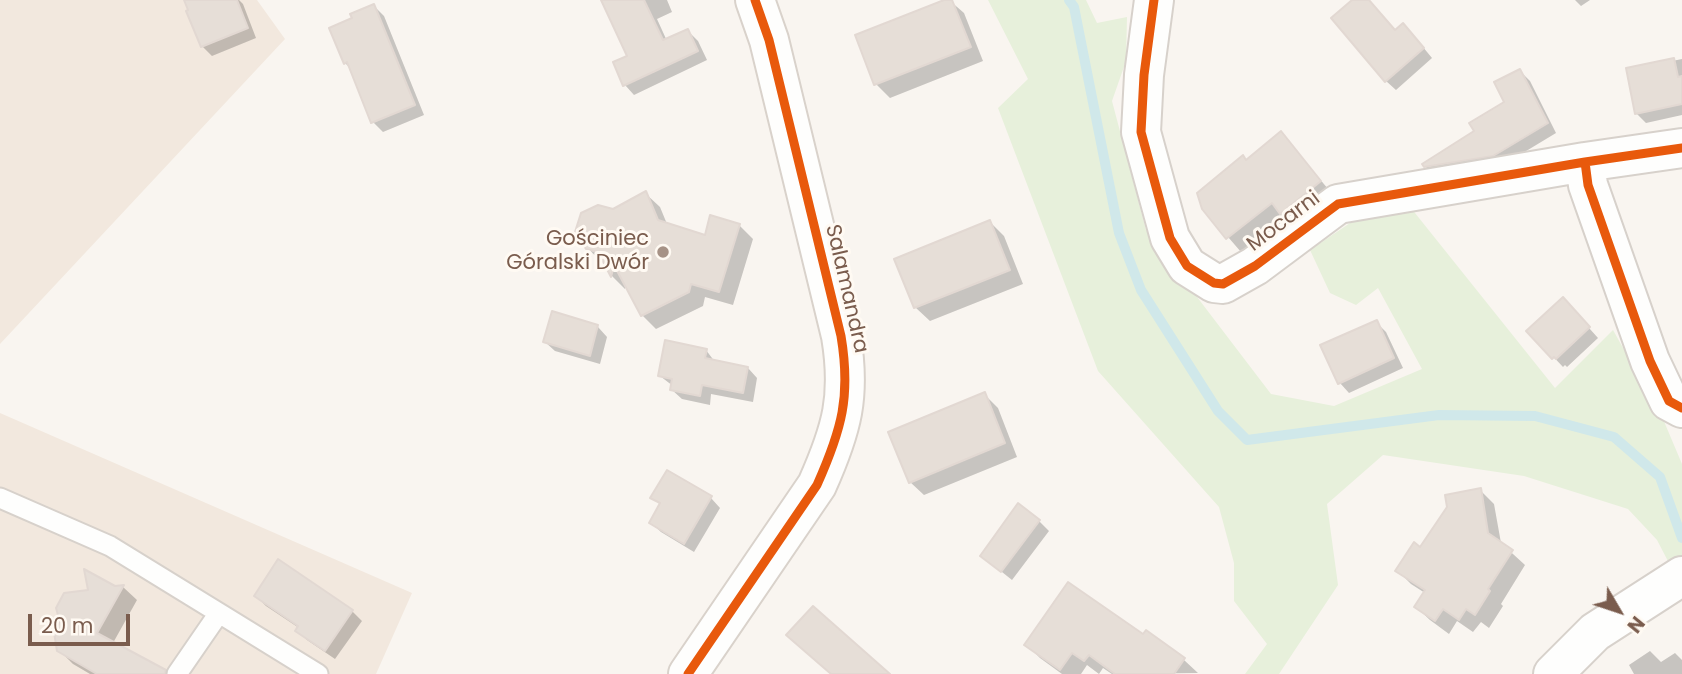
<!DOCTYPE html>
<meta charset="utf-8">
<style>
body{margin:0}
#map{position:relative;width:1682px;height:674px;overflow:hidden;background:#f9f5f0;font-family:Poppins,sans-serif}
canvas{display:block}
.north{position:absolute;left:1584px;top:576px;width:70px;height:70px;-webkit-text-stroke:5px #fffaf3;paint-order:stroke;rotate:129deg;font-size:19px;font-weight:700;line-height:28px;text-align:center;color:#7a5c4d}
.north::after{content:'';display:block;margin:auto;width:24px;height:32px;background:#7a5c4d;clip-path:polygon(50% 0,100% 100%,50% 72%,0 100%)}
.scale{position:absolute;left:28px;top:614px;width:102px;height:32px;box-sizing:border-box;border:4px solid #7a5c4d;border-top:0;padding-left:9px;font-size:21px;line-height:24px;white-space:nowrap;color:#7a5c4d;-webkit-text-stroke:5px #fffaf3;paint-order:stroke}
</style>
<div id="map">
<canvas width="1682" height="674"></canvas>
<div class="north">N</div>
<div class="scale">20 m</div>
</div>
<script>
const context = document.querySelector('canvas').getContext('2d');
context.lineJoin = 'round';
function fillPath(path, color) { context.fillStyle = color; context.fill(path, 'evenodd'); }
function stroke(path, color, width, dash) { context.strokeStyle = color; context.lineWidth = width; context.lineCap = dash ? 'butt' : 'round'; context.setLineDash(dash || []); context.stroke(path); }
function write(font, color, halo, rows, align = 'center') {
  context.font = font + ' Poppins,sans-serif'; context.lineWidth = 6; context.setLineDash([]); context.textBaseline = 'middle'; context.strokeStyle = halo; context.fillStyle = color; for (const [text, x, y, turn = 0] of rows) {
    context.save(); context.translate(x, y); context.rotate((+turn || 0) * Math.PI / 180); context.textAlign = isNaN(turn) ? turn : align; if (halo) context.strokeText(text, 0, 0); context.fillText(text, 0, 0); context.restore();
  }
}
fillPath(new Path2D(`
 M0,0H257L285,39L0,344Z
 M0,413L412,593L376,674H0Z`), '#f2e8de');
fillPath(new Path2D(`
 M988,0H1086L1097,23L1127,17L1126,61L1112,101L1146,230L1271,394L1334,406L1422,369L1378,288L1356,305L1330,293L1310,250L1359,217L1411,208L1555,388L1613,330L1663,419L1682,464V556L1670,565L1657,540L1628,509L1524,476L1383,455L1327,504L1338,585L1279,674H1245L1267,644L1234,601V563L1219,507L1098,371L998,108L1028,79Z`), '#e7f0db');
fillPath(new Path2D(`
 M186,0H239L243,4L256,38L212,56L202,46Z
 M602,0H667L672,12L657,19L667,41L688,31L698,41L707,60L634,95L625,85L629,57Z
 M949,0L964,13L983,61L890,98L876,84L857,36Z
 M1354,0H1368L1396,31L1413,35L1432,58L1396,90L1386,81Z
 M1575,0H1590L1581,6Z
 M374,6L384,16L424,115L383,132L373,122L353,71L345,63L331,29L354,19Z
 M1682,59V115L1646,123L1636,113L1628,70Z
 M1520,71L1530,81L1556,133L1503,165L1435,176L1425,166L1476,132L1506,103Z
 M1281,133L1334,196L1295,226L1286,217L1241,252L1203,208L1247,162Z
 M646,194L660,207L667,224L707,237L739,225L753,239L733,305L705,297L703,306L656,329L642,315L626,284L625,289L612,276L606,263L602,262L587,248L613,211Z
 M990,222L1004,236L1023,284L930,321L916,308L897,259Z
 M1572,309L1598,338L1567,367L1565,365L1563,367L1529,331Z
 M553,314L598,327L607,337L600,364L555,351L545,342Z
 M1376,322L1386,332L1403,368L1349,393L1340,383Z
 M706,350L715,362L748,368L757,378L753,402L711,394L710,405L682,399L672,390L673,386L660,376Z
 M984,394L998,408L1017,457L924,495L910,482Z
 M1480,490L1494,504L1501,543L1525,565L1501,604L1503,606L1489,628L1481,622L1473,632L1457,621L1449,634L1430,620L1416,607L1425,593L1411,584L1397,570Z
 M653,497L711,498L720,508L694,552L661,532L651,523L661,506Z
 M1039,521L1049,531L1012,580L982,556Z
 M279,562L352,611L362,621L335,659L307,640L297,630L299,628L266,606L256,596Z
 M123,587L137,600L113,643L166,674H90L73,664L59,650L114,588Z
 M1143,637L1184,660L1198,673L1112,674L1103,668L1099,674L1087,665L1081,674H1062L1040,658L1026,644Z
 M1650,651L1661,662L1675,653L1682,660V674H1634L1629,665Z`), '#0003');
stroke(new Path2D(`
 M1069,0L1074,7L1119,233L1141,290L1218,411L1247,440L1439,415L1535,416L1614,437L1660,477L1682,538`), '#d0e8ea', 10);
const building = new Path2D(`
 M184,0H237L248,28L201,47L186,11L188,10Z
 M601,0H644L663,40L688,29L698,51L623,86L613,62L627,56Z
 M944,0H952L971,47L874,85L855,35Z
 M1352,0H1369L1395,30L1403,23L1424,48L1385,82L1331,18Z
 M374,4L415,105L371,123L347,62L344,64L329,28L352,18L350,14Z
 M1674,58L1678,77L1682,76V104L1635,114L1626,68Z
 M1520,69L1548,123L1493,156L1424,167L1422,164L1474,131L1469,123L1504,102L1494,82Z
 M1281,131L1321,181L1280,214L1272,203L1226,239L1202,209L1197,193L1243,155L1246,160Z
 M646,191L658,220L705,235L710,215L740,224L719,292L691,284L689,292L641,316L614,265L611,277L598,252L586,249L575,232L581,213L598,205L613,209Z
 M990,220L1010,270L914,308L894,259Z
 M1563,297L1590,327L1556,359L1554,357L1552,359L1526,331Z
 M552,311L598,325L590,356L543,342Z
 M1377,320L1394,358L1338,384L1320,345Z
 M665,340L707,349L705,358L748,367L743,393L702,385L700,396L670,390L672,379L658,376Z
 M985,392L1005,443L909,483L888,432Z
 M667,470L712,496L684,544L649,523L660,503L650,498Z
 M1481,488L1488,533L1513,550L1488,589L1490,591L1475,615L1466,609L1459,620L1443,609L1435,621L1414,607L1425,590L1395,571L1414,542L1420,547L1447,507L1445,495Z
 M1018,503L1040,520L1001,572L980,556Z
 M278,559L353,610L325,651L295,631L298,626L254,596Z
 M84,569L115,586L124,585L97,633L166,670L165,674H97L57,651L54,632L60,622L56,608L64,593L88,590Z
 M1068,582L1143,634L1146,630L1185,658L1174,674H1115L1089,655L1084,661L1072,653L1060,670L1024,645Z
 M813,606L890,674H831L786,635Z`);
fillPath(building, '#e6ded7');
stroke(building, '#e2d8d2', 2);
const lane = new Path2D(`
 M0,498L110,546L219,613
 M177,674L219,613L318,674`);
const street = new Path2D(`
 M1154,0L1144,75L1141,132L1170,238L1187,266L1214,283L1223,284L1255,266L1338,204L1585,162L1682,148
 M1585,162L1588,185L1650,361L1669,401L1682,408
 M1553,674L1595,632L1682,576`);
const secondary = new Path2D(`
 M688,674L817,485C842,429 851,396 841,336L769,40L755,0`);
stroke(lane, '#d7d1cb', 23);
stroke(street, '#d7d1cb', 42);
stroke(secondary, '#d9d2cb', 42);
stroke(lane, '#fefefd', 19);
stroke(street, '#fefefd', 38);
stroke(secondary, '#fefefd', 38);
stroke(new Path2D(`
 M1154,0L1144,75L1141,132L1170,238L1187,266L1214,283L1223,284L1255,266L1338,204L1585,162L1682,148
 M1585,162L1588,185L1650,361L1669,401L1682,408
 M688,674L817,485C842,429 851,396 841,336L769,40L755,0`), '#e8590c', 9);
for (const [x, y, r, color] of [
 [663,252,7,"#a69286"]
]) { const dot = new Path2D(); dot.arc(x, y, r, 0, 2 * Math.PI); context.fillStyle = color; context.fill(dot); stroke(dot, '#fffaf3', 2.5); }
write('21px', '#7a5c4d', '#fffaf3', [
 ["Mocarni",1284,222,-37],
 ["Salamandra",846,289,77]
]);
write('21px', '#7a5c4d', '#fffaf3', [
 ["Gościniec",649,240],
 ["Góralski Dwór",649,264]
], 'right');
</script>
